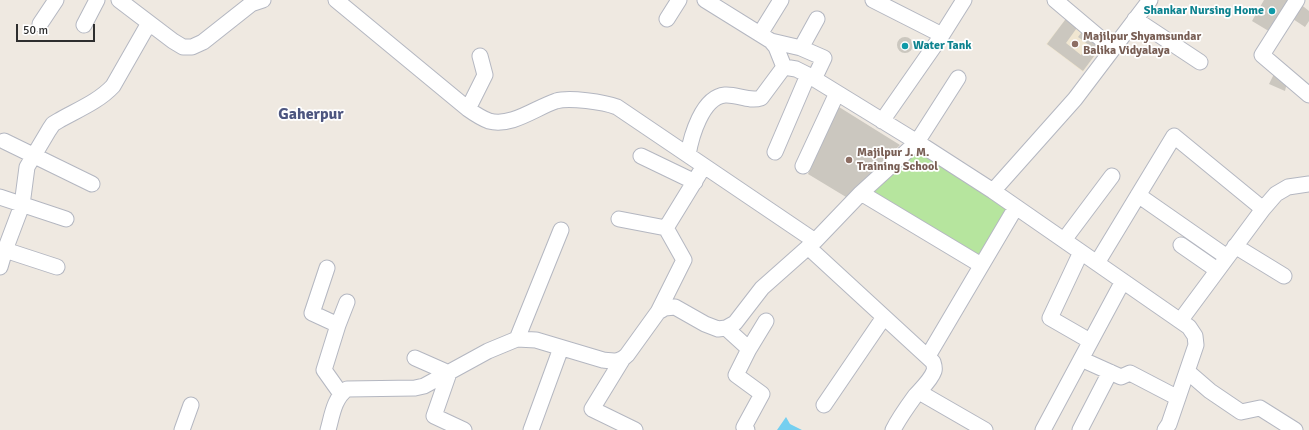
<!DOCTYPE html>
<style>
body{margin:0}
#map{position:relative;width:1309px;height:430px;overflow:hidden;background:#efe9e1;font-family:Signika,sans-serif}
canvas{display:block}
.scale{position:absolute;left:16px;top:24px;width:79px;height:18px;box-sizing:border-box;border:2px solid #2e2e2e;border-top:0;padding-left:5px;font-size:12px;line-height:14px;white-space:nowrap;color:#2e2e2e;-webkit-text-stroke:3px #fff;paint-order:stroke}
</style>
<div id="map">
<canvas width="1309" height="430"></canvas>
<div class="scale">50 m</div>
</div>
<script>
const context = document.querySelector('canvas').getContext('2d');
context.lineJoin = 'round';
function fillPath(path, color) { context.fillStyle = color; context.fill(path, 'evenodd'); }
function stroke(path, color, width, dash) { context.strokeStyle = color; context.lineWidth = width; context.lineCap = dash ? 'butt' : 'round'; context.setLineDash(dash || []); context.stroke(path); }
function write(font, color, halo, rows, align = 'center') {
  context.font = font + ' Signika,sans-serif'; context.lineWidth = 3.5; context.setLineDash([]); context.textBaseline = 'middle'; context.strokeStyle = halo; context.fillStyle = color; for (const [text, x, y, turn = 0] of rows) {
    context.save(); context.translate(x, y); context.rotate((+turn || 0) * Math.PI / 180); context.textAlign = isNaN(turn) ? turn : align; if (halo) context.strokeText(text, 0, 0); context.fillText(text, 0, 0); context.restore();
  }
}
fillPath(new Path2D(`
 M1068,16L1104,44L1083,72L1046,44Z`), '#f0e6d1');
fillPath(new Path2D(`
 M917,142L1016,207L981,265L862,193Z`), '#b6e59e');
fillPath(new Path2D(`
 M786,417L790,424L802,430H777Z`), '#75cff0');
fillPath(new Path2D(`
 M1264,0H1292L1272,33L1252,21Z
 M1299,3L1309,11V21L1305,27L1290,17Z
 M1068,16L1079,25L1066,43L1081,55L1089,45L1078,37L1084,29L1103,44L1083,71L1047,44Z
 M897 45a8 8 0 1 1 16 0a8 8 0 1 1-16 0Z
 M1275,72L1288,78L1285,91L1269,84Z
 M839,107L900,145L846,197L808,174Z`), '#cbc7bf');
const minor = new Path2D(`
 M119,0L173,41L183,47H192L203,42L251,4L263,0
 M336,0L468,109C475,114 481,118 489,121C512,127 535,108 556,101C569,97 604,102 617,107L815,241
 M705,0L771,41L776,47L784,67L796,69L808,75L917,142L958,78
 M873,0L942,35
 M1055,0L1113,49
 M1297,0L1262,55L1309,95
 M667,19L679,0
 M1135,19L1200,62
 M40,24L56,0
 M84,25L97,0
 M760,34L781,0
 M771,41L801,48L824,58L814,79
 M801,48L817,19
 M468,109L485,75L480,56
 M882,121L942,35L964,0
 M4,141L92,184
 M775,152L808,75
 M688,155C691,137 702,97 725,95C737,94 749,102 761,98L784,67
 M641,156L695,182
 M803,166L837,93
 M993,191L1075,99L1150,0
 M861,193L981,265
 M1138,195L1227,257
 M0,197L66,219
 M619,219L666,228
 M1064,240L1112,176
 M1181,245L1217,270
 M1235,246L1284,276
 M808,247L933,362C934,365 935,368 934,371C931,380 921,389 915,396C907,407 899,418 893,430
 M5,250L57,267
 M1081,252L1050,318L1090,341
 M1097,263L1174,136L1263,209
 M0,267L5,250L22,205L27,167L49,130L53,124L58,121C77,110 98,102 113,86L149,23
 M327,268L312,313L338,325L324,370L341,394
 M658,312L684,260L666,228L704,166
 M1180,321L1263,209L1276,194L1288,187L1309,184
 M338,325L347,302
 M726,328L749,349L736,375L762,394L744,427L747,430
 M517,339L561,230
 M749,349L766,321
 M928,356L1016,207
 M415,358L449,373L434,416L464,430
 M1081,359L1121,377L1130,373L1178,398
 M622,360L592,409L635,430
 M1188,372L1210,391L1241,412L1260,408L1295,430
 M919,392L985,430
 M824,405L884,317
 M182,430L191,405
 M328,430C332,416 334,398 347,389L415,388L424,386L488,351L517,339L536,340L603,360C614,361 619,363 627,355L658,312L665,308L675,307L705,324L718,329L726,328L735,323L762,288L815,241L861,193L917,142L993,191L1189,327L1195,336L1196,345L1169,424L1165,430
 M531,430L561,348
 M1043,430L1123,281
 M1080,430L1110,372`);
stroke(minor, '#b4b7c1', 17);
stroke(minor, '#fff', 15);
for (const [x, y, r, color] of [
 [1272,11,4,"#0f9aa8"],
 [1075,44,4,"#8d6e63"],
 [905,46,4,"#0f9aa8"],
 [849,160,4,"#8d6e63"]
]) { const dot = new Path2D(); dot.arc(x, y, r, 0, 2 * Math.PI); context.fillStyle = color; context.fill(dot); stroke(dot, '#fff', 1.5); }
write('bold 12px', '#0d838f', '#fff', [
 ["Shankar Nursing Home",1264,11],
 ["Water Tank",913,46,"left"]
], 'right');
write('bold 12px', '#785e54', '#fff', [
 ["Majilpur Shyamsundar",1083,37],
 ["Balika Vidyalaya",1083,51],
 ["Majilpur J. M.",857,153],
 ["Training School",857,167]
], 'left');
write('bold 16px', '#4d5680', '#fff', [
 ["Gaherpur",311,115]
]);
</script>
